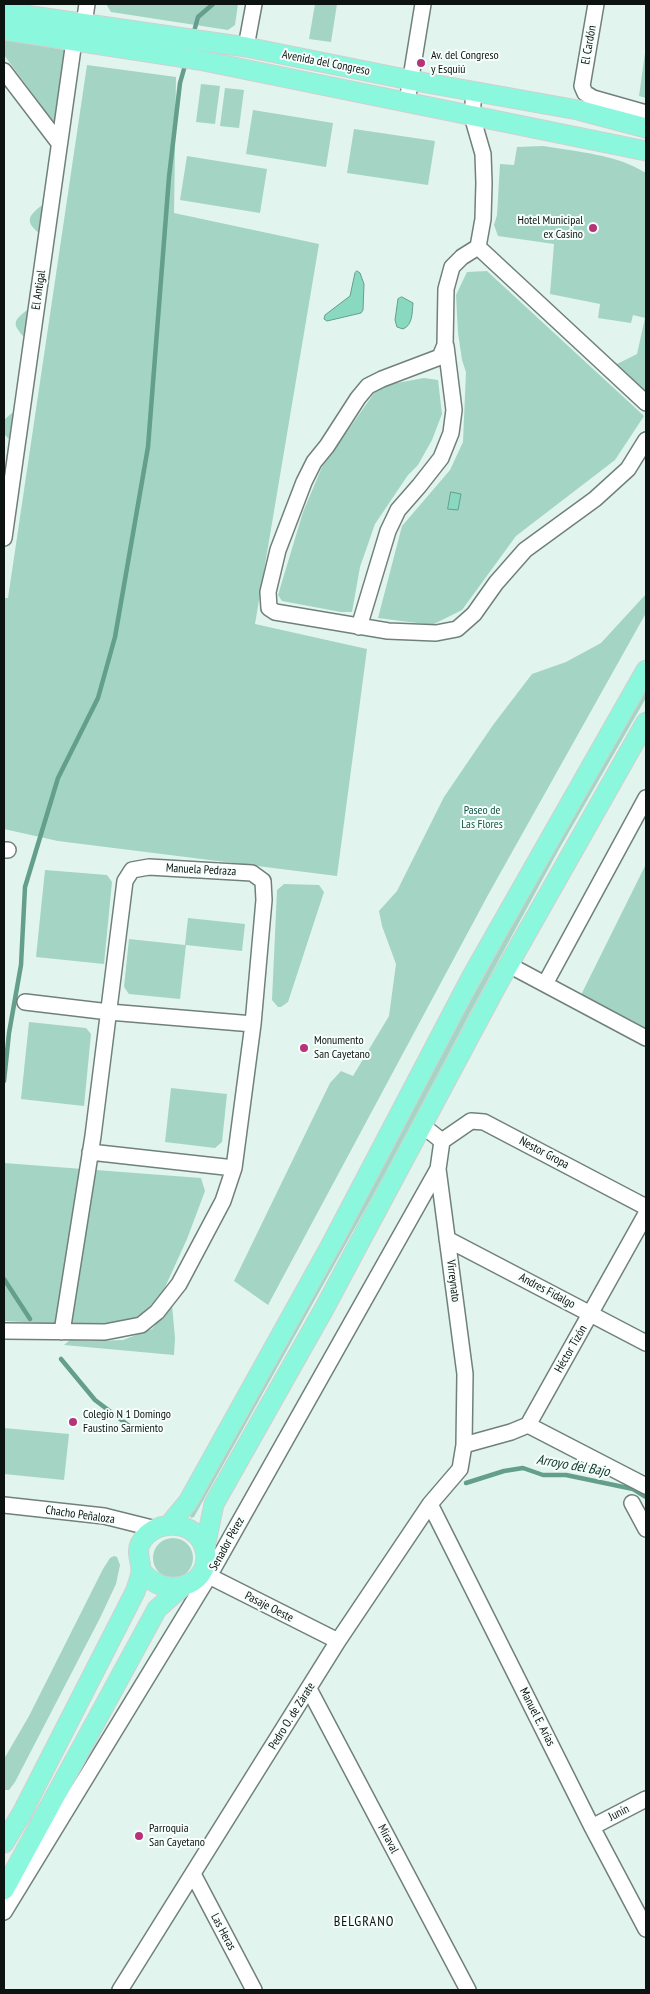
<!DOCTYPE html>
<meta charset="utf-8">
<style>
body{margin:0}
#map{position:relative;width:650px;height:1994px;overflow:hidden;background:#e2f4ee;font-family:"PT Sans Narrow",sans-serif}
canvas{display:block}
.frame{position:absolute;inset:0;border:5px solid #0d1311;pointer-events:none}
</style>
<div id="map">
<canvas width="650" height="1994"></canvas>
<div class="frame"></div>
</div>
<script>
const context = document.querySelector('canvas').getContext('2d');
context.lineJoin = 'round';
function fillPath(path, color) { context.fillStyle = color; context.fill(path, 'evenodd'); }
function stroke(path, color, width, dash) { context.strokeStyle = color; context.lineWidth = width; context.lineCap = dash ? 'butt' : 'round'; context.setLineDash(dash || []); context.stroke(path); }
function write(font, color, halo, rows, align = 'center') {
  context.font = font + ' "PT Sans Narrow",sans-serif'; context.lineWidth = 4; context.setLineDash([]); context.textBaseline = 'middle'; context.strokeStyle = halo; context.fillStyle = color; for (const [text, x, y, turn = 0] of rows) {
    context.save(); context.translate(x, y); context.rotate((+turn || 0) * Math.PI / 180); context.textAlign = isNaN(turn) ? turn : align; if (halo) context.strokeText(text, 0, 0); context.fillText(text, 0, 0); context.restore();
  }
}
fillPath(new Path2D(`
 M106,4H238L235,25L228,30L111,12Z
 M315,4H337L331,42L309,39Z
 M4,39L65,50L66,54L56,120L53,121L4,55Z
 M645,53H646V98L639,96Z
 M87,65L176,77L174,213L319,244L255,624L367,649L337,876L58,841L4,829V598H8Z
 M201,84L220,86L215,124L196,122Z
 M225,88L244,90L239,128L220,126Z
 M253,110L333,123L326,167L246,154Z
 M354,129L435,141L428,185L347,173Z
 M543,146C577,152 616,154 646,173V394L615,365L637,354L645,318L633,315L631,323L598,318L600,304L550,294L554,244L498,236L494,225L497,215L500,164L514,165L517,147Z
 M187,156L267,169L260,213L180,200Z
 M41,206L43,207L39,233C25,222 28,216 41,206Z
 M487,271L644,416L615,460L516,536L462,610L432,625L378,618L402,526L450,470L463,442L466,372L462,360L458,333L456,295L467,272Z
 M27,310H29L26,337H24C12,324 13,321 27,310Z
 M424,378L438,380L442,414L432,440L418,465L408,475L375,524L360,567L352,612H341L282,601L278,595L303,512L322,467L377,389L380,386Z
 M12,413L15,414L10,440L4,434V420Z
 M646,594V613L488,895L268,1305L234,1281L330,1083L341,1071L353,1076L389,1016L396,964L382,926L379,911L397,891L444,797L493,725L532,674L566,662L601,643Z
 M646,689V698L558,851L471,1011L392,1161L194,1517L191,1518L190,1515L207,1483L387,1160L466,1009L553,851Z
 M646,864V1028L581,995Z
 M45,870L107,875L112,882L104,964L36,957Z
 M284,884L319,885L324,892L288,1002L281,1007H278L272,1000L277,890Z
 M188,918L245,924L242,951L186,945L180,999L129,994L124,987L129,939L185,945Z
 M29,1022L86,1028L91,1034L84,1106L21,1099Z
 M171,1088L227,1094L222,1142L215,1148L165,1142Z
 M4,1163L201,1178L205,1191L187,1239L161,1296L140,1315L126,1323L96,1326L4,1321Z
 M172,1305L175,1338L174,1355L64,1345L70,1340L94,1341L123,1340L152,1329Z
 M4,1428L69,1434L64,1480L4,1474Z
 M153 1558a20 20 0 1 1 40 0a20 20 0 1 1-40 0Z
 M114,1556L117,1557L120,1565L116,1584L100,1618L15,1782L9,1790H4V1759L29,1716L103,1569L110,1558Z`), '#a4d4c4');
const water = new Path2D(`
 M357,271L360,273L364,284L363,310L361,313L327,321L324,319L325,315L350,296L355,273Z
 M402,297L413,303C412,312 413,325 403,329L397,327L395,320L398,299Z
 M451,492L461,494L458,510L448,509Z`);
fillPath(water, '#89d9c0');
stroke(water, '#649e8c', 1);
stroke(new Path2D(`
 M193,35L198,17L213,4
 M4,1081L9,1033L21,965L25,887L58,778L98,698L115,637L148,447L169,177L180,83L186,62
 M4,1279L30,1319
 M61,1359L95,1400L132,1428
 M466,1483L504,1471L523,1468L543,1475H566L633,1489L646,1497`), '#649e8c', 4.5);
const minor = new Path2D(`
 M596,4L582,86L585,93L593,98L646,113
 M246,47L254,4
 M4,71L59,143
 M474,92L472,116L483,154L484,183L483,219L478,247L462,257L452,267L446,289L445,345L440,357L382,379L368,386L358,398L327,446L314,462L304,482L278,550L268,592L269,608L275,612L388,631L436,633L457,629L474,614L496,583L525,550L595,499L628,469L646,440
 M407,102L423,4
 M478,247L646,403
 M4,538L74,41L84,24L87,4
 M359,627L388,531L398,510L419,486L441,458L451,433L454,410L446,346
 M4,850H8
 M509,965L646,1038
 M545,984L646,798
 M25,1002L109,1012L253,1024
 M442,1141L471,1121L484,1122L646,1207
 M90,1152L234,1168
 M447,1239L646,1343
 M4,1331L105,1332L141,1325L157,1312L179,1284L223,1201L234,1168L253,1024L264,900L263,881L252,873L149,867L132,870L125,881L93,1136L62,1332
 M528,1425L646,1486
 M464,1445L511,1432L528,1425L646,1214
 M632,1503L646,1529
 M430,1504L592,1827L646,1929
 M4,1505L104,1516L156,1529
 M201,1572L338,1641
 M309,1689L468,1990
 M592,1827L646,1799
 M193,1874L254,1990
 M4,1912L209,1576L438,1169
 M120,1990L338,1641L430,1504L460,1469L464,1445L465,1374L438,1169L442,1141L423,1126`);
const major = new Path2D(`
 M4,12L246,47L410,80L578,110L646,128
 M4,30L199,60L646,151
 M169,1525L188,1502L332,1243L472,976L646,670
 M205,1547L214,1504L324,1309L496,987L646,722
 M4,1843L22,1813L135,1592C137,1586 141,1577 141,1570C141,1560 136,1554 140,1544C144,1536 152,1530 160,1527C209,1514 225,1580 177,1587C162,1589 151,1582 141,1571
 M4,1890L157,1609L183,1586`);
stroke(minor, '#70817b', 18);
stroke(major, '#cfd0cf', 21);
stroke(minor, '#fff', 15);
stroke(major, '#8bf8de', 19);
for (const [x, y, r, color] of [
 [421,63,5,"#b73379"],
 [593,228,5,"#b73379"],
 [304,1048,5,"#b73379"],
 [73,1422,5,"#b73379"],
 [139,1836,5,"#b73379"]
]) { const dot = new Path2D(); dot.arc(x, y, r, 0, 2 * Math.PI); context.fillStyle = color; context.fill(dot); stroke(dot, '#f7fffc', 2); }
write('12px', '#0d1311', '#f7fffc', [
 ["El Cardón",589,45,-80],
 ["Avenida del Congreso",326,63,11],
 ["El Antigal",39,290,-82],
 ["Manuela Pedraza",201,870,3],
 ["Nestor Gropa",544,1153,28],
 ["Virreynato",453,1281,83],
 ["Andres Fidalgo",547,1291,28],
 ["Héctor Tizón",571,1349,-60],
 ["Chacho Peñaloza",80,1515,8],
 ["Senador Pérez",227,1544,-61],
 ["Pasaje Oeste",269,1607,27],
 ["Pedro O. de Zárate",292,1716,-58],
 ["Manuel E. Arias",537,1717,63],
 ["Junín",619,1813,-27],
 ["Miraval",388,1839,62],
 ["Las Heras",223,1932,62]
]);
write('12px', '#0d1311', '#f7fffc', [
 ["Av. del Congreso",431,56],
 ["y Esquiú",431,70],
 ["Hotel Municipal",583,221,"right"],
 ["ex Casino",583,235,"right"],
 ["Monumento",314,1041],
 ["San Cayetano",314,1055],
 ["Colegio N 1 Domingo",83,1415],
 ["Faustino Sarmiento",83,1429],
 ["Parroquia",149,1829],
 ["San Cayetano",149,1843]
], 'left');
write('12px', '#125545', '#f7fffc', [
 ["Paseo de",482,811],
 ["Las Flores",482,825]
]);
write('italic 14px', '#0b3228', '#f7fffc', [
 ["Arroyo del Bajo",573,1466,10]
]);
context.letterSpacing = '1px';
write('14px', '#0d1311', '#f7fffc', [
 ["BELGRANO",364,1922]
]);
context.letterSpacing = '0px';
</script>
